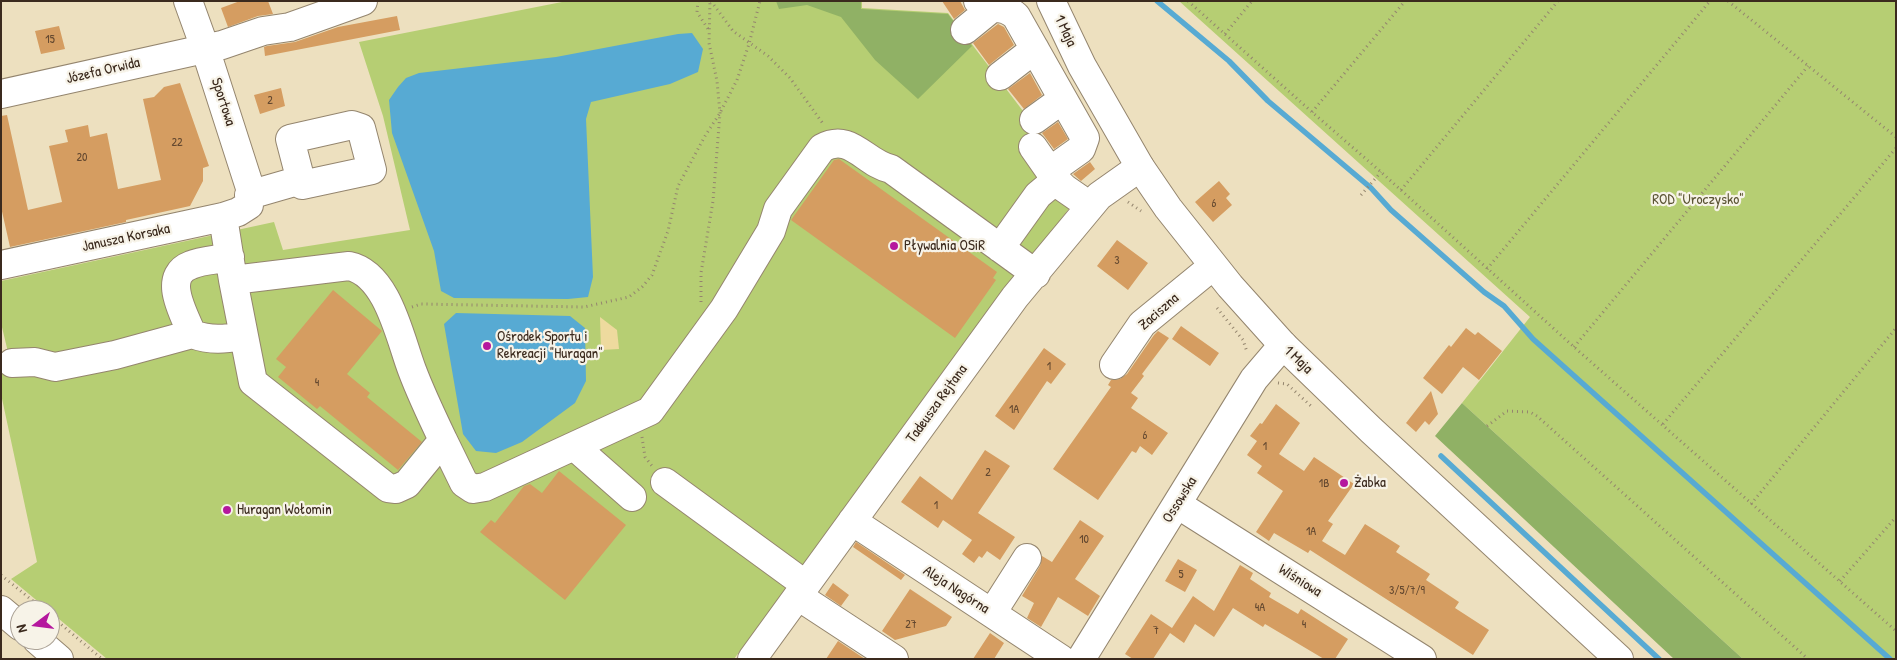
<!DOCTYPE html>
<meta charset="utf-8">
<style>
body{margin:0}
#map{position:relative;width:1897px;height:660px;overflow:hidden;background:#ede0bf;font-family:"Patrick Hand",sans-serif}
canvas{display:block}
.frame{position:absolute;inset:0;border:2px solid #3b2a1e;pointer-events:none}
.north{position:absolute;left:10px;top:600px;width:50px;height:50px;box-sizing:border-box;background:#f7f3e8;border:1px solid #aca397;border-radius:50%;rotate:255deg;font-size:14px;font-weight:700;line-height:20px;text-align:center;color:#3b2a1e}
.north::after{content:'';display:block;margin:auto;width:18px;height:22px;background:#b5179e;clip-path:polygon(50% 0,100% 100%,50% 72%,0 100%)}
</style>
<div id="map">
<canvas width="1897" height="660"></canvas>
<div class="frame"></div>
<div class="north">N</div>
</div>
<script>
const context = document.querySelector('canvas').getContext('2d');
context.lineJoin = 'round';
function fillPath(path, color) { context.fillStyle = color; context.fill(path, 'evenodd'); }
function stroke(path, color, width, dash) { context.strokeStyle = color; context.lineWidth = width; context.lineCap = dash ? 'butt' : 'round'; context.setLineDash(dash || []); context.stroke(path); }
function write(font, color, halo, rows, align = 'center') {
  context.font = font + ' "Patrick Hand",sans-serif'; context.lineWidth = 4.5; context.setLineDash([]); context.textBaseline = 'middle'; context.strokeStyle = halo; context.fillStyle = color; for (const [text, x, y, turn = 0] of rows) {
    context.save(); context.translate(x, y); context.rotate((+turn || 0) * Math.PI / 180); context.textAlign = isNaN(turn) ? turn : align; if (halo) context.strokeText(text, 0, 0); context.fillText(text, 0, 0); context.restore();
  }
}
fillPath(new Path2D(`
 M567,1H862V8L948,13L1062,162L1082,191L734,659H107L11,579L37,562L1,394V372L12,369L1,323V281L274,222L283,250L410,230L383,116L359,42Z
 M1179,1H1896V659H1743L1462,403L1530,317Z`), '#b6ce73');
fillPath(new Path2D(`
 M776,1H861V9L948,14L972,46L918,99L875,60L841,17L807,5L779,9Z
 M1462,403L1743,659H1674L1435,436Z`), '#90b165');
fillPath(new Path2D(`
 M600,317L617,330L619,349L601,350Z`), '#eeda9e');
fillPath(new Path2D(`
 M692,33L703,49L698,72L670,84L591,102L586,119L593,277L588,297L568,299L454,298L441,291L434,251L392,133L389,100L398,87L406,78L419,73L556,57L678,34Z
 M456,313L570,316L585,328L586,381L575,403L522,442L496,453L476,451L463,434L444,324Z`), '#57aad3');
stroke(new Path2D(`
 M1157,1L1229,61L1268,101L1371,188L1391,210L1484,292L1504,306L1533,339L1890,659
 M1441,456L1659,659`), '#57aad3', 5.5);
fillPath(new Path2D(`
 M240,1H268L273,14L258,16L228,27L221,8Z
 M942,1H960L965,10L954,19Z
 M397,16L400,30L265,56L264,47L267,46L295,42L338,27Z
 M998,24L1004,27L1014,45L989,65L973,43Z
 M59,26L65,49L41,54L35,31Z
 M1030,73L1042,95L1024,109L1008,89Z
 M180,83L209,166L203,168V181L190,206L126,220V222L10,247L1,207V116L7,115L28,210L62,202L49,146L68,142L65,130L88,125L90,137L107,133L118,189L161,180L143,99L154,97L164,87Z
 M281,88L285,106L260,114L254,95Z
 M1058,122L1068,139L1054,149L1042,133Z
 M839,159L997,272L993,278L996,280L955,338L791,220L834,160Z
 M1090,162L1095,169L1081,181L1073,174Z
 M1219,181L1230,194L1226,198L1232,205L1213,222L1195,202Z
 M1117,240L1148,263L1128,290L1097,266Z
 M333,290L382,331L347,374L370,393L367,397L422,442L398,470L320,406L317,409L278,377L286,367L276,359Z
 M1181,326L1219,353L1210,366L1172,339Z
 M1466,328L1475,335L1478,332L1502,351L1479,380L1463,367L1442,394L1423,378L1449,345L1451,347Z
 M1158,331L1169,338L1142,374L1144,376L1131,393L1138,398L1131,408L1168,433L1152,455L1140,446L1136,453L1132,451L1098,500L1053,469L1111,387L1108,385L1111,380L1120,379L1127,374L1154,335Z
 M1044,348L1066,364L1051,384L1047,381L1014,430L995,416Z
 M1431,391L1438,414L1429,425L1425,421L1416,432L1406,423Z
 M1276,404L1300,423L1279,454L1304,471L1314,457L1354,484L1328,521L1333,524L1322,541L1345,555L1365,524L1400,546L1396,552L1430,574L1426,580L1459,602L1455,608L1489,630L1473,655L1310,550L1308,553L1274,533L1269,541L1256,532L1283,491L1257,473L1262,466L1247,455L1257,441L1250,436L1260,423L1262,424Z
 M985,450L1010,466L978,513L1015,537L1000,560L987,551L982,558L979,556L974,563L962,554L972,540L943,520L938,528L901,502L920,476L952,500Z
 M559,471L626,525L565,600L480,532L491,520L495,523L524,486L530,484L542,493Z
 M1080,520L1104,536L1075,579L1100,596L1088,616L1058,597L1041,627L1027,618L1034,603L1022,596L1040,566L1042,556L1052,562Z
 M856,542L905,575L901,580L853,547Z
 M1178,559L1197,570L1185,592L1165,581Z
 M1240,565L1253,573L1250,579L1271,593L1269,597L1298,614L1301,609L1348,639L1335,659H1324L1265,624L1263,627L1233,608L1214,637L1195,624L1184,643L1170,633L1153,659H1133L1125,654L1151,614L1172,628L1193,596L1214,611Z
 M833,583L849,595L841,606L825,595Z
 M910,589L952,617L946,626L895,640L882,631Z
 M990,633L1004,643L994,659H973Z
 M838,641L865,659H826Z`), '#d59d61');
const minor = new Path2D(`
 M978,1C991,13 1000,2 1016,16L1085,138L1081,149L1050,171
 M965,30L992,8
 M1000,76L1035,49
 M1,94L222,45L263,31L290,27L363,1
 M1034,120L1063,99
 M352,125L361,128L372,170L302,185L290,139Z
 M1033,147L1056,180
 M249,195L301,180
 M223,217L233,280L253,382L388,488L396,489L407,484L443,440L464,483L473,489L485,487L574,446
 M1000,248L1038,195L1056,180L1064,188L1090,206
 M230,257C217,260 202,260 191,265C161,276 184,314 192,334C211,341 225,339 244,336
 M1,265L223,217L238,212L249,205L250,188L205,48L188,1
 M233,280L349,266C388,274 400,339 412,370C421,394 432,417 443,440
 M12,363L35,362L55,367L115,355L192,334
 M1114,365L1142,324L1213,266
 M665,482L806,585
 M632,497L574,446L650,411L724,309L771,231L778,209L822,148C851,132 864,163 891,169L1036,274
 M1177,504L1422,659
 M852,521L1061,659
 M798,596L894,659
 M1,610L20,626
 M992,613L1027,558
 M37,640L59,659
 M752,659L1015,297L1099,196L1140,167
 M1081,659L1254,379L1283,345`);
const major = new Path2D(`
 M1051,1L1082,66L1140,167L1168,208L1230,286L1283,345L1371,430L1619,659`);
stroke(minor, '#94856e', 30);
stroke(major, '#94856e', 30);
stroke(new Path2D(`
 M698,1L697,12L708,29
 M711,1L733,31L768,56L790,78L824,125
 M1188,1L1312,112L1381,172L1574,347L1896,631
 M1728,1L1896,137
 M1225,34L1252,1
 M1312,112L1405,1
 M1401,190L1558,1
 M1361,195L1381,172
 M1128,202L1141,211
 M1487,269L1710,1
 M701,302V273L713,201L720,113L717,81L709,43L710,1
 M412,307L421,304L584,307L629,297L642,287L652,275L668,231L678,186L705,136L720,113L737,80L749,44L760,1
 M1217,308L1243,340L1247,352
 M1574,347L1808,66
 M1278,383L1287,384L1312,407
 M1663,424L1896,148
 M1487,426L1507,411L1530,412L1537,416L1808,659
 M642,437L645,457L652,466
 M1751,504L1896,328
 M1,575L44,610
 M1840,581L1896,517
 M50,615L102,659`), '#94856e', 3, [1, 4]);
stroke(minor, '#fff', 28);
stroke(major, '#fff', 28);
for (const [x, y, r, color] of [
 [894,246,5,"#b5179e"],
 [487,346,5,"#b5179e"],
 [1344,483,5,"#b5179e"],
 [227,510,5,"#b5179e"]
]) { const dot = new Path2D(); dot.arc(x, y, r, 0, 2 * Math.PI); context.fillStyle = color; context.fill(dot); stroke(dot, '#f7f3e8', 2); }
write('12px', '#62472f', null, [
 ["15",50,40],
 ["2",270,101],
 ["22",177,143],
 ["20",82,158],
 ["6",1214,204],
 ["3",1117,261],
 ["1",1049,367],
 ["4",317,383],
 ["1A",1014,410],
 ["6",1145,436],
 ["1",1265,447],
 ["2",988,473],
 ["1B",1324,484],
 ["1",936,506],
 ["1A",1311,532],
 ["10",1084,540],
 ["5",1181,575],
 ["3/5/7/9",1407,591],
 ["4A",1260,608],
 ["27",911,625],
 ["4",1304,625],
 ["7",1156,631]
]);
write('15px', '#3b2a1e', '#f7f3e8', [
 ["1 Maja",1065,31,65],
 ["Józefa Orwida",103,71,-13],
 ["Sportowa",223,102,72],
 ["Janusza Korsaka",126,238,-12],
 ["Zaciszna",1159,312,-41],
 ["1 Maja",1298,360,44],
 ["Tadeusza Rejtana",937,404,-54],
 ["Ossowska",1180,500,-58],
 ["Wiśniowa",1300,581,32],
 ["Aleja Nagórna",956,590,33]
]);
write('15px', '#5a5333', '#f7f3e8', [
 ["ROD \"Uroczysko\"",1698,200]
]);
write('15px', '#3b2a1e', '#f7f3e8', [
 ["Pływalnia OSiR",904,246],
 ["Ośrodek Sportu i",497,337],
 ["Rekreacji \"Huragan\"",497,354],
 ["Żabka",1354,483],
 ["Huragan Wołomin",237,510]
], 'left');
</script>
